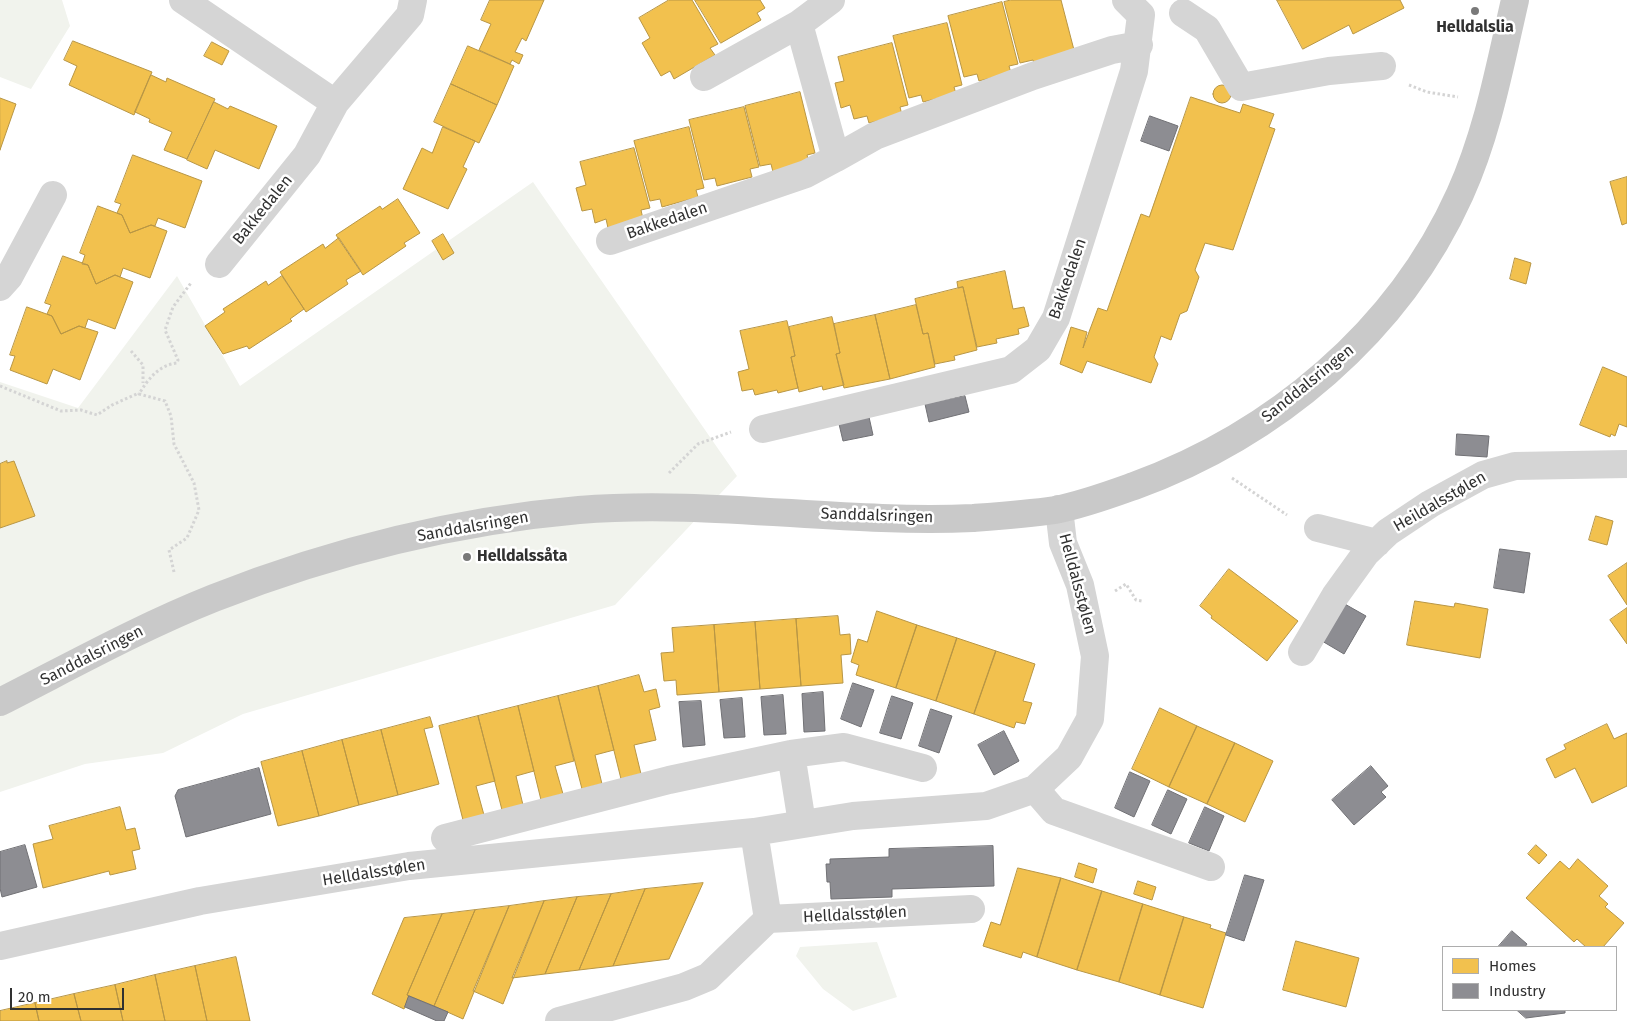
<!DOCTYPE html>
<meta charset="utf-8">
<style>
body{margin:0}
#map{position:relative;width:1627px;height:1021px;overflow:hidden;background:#fff;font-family:"Fira Sans",sans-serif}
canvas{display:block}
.legend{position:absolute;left:1442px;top:946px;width:175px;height:65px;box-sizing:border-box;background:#fff;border:1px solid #adadad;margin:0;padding:6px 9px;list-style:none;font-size:15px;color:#313131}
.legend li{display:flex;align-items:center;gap:10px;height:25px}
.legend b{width:25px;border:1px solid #adadad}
.scale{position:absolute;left:10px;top:988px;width:114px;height:22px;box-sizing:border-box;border:2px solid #313131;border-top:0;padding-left:6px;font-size:15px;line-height:18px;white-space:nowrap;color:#313131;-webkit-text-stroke:4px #fff;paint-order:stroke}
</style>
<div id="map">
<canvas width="1627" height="1021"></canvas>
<ul class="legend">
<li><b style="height:14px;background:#f2c14e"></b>Homes</li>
<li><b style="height:14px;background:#8d8d92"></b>Industry</li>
</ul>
<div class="scale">20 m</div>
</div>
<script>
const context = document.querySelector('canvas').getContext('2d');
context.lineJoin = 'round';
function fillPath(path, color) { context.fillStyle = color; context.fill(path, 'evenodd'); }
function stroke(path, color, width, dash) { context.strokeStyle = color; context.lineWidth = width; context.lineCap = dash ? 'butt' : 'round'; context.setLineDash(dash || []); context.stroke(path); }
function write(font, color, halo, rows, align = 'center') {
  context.font = font + ' "Fira Sans",sans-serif'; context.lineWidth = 5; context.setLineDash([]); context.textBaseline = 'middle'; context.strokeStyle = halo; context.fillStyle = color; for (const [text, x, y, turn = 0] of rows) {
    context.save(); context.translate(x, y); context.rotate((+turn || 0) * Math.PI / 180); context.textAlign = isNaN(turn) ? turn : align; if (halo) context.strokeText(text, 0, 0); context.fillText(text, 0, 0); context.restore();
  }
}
fillPath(new Path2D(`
 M0,0H62L70,26L31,89L0,77Z
 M533,182L737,476L615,605L243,714L163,753L85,764L0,792V382L78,408L177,276L240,386Z
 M877,942L897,997L853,1011L823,989L796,956L800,947Z`), '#f1f3ed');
const homes = new Path2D(`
 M490,0H544L526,41L522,38L515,52L523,55L519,64L512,60L510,64L479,50L491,24L481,20Z
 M669,0H692L718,44L710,48L715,55L674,79L670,71L661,76L642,43L650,38L639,18Z
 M695,0H760L765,8L757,13L761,20L721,43Z
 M1011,0H1061L1074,50L1035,67L1033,60L1020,63L1004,2Z
 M1277,0H1400L1404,8L1353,34L1349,25L1303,49Z
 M1002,2L1018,64L1009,66L1011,73L979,81L977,74L964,77L948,16Z
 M947,23L962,85L954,87L956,94L923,102L921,95L909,98L893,36Z
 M73,41L152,72L134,115L69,85L77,66L64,60Z
 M212,42L229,51L222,65L204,56Z
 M892,43L908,105L900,107L902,115L869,123L867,116L854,119L850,105L841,108L835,83L844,81L838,57Z
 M468,46L514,66L497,105L451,84Z
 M151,75L166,82L167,78L215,99L187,159L164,150L172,132L149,122L150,119L135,112Z
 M451,84L497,105L479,143L434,122Z
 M1213 94a9 9 0 1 1 18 0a9 9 0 1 1-18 0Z
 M800,92L815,153L807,155L809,163L773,172L771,164L760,166L745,106Z
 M1191,97L1240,113L1243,104L1274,114L1269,127L1275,129L1233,250L1205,243L1195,270L1199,277L1187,311L1180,314L1171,340L1161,336L1154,357L1158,364L1151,383L1087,361L1082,373L1060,364L1071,327L1087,332L1083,348L1098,308L1107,311L1141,214L1149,217Z
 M0,98L16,104L0,150Z
 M214,102L228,109L230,106L277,126L259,169L215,150L207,169L187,160Z
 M744,107L759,167L750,169L752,177L717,186L715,178L704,180L689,120Z
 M443,127L475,141L463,167L467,169L448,209L403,189L422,148L432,153Z
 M689,127L704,188L696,190L698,197L662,207L660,199L650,201L634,141Z
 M634,148L650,208L641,210L643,219L608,228L606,219L595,223L592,209L582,211L576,188L586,185L580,162Z
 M133,155L202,181L185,228L158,218L155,226L151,225L130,233L122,215L117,213L121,204L115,202Z
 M1627,177V223L1622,225L1610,182Z
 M398,199L420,233L404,243L406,246L363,275L336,235L380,206L382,209Z
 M98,206L122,215L130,233L151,225L167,231L150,278L123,268L120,277L115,275L96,284L88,265L82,264L85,255L80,253Z
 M443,234L454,253L443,260L432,241Z
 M339,238L361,271L346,280L348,284L306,312L280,272L323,244L325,248Z
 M63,256L88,265L96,284L115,275L133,282L115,329L88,319L85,328L79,326L61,334L52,316L47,314L51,305L45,303Z
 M1515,258L1531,263L1526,284L1510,279Z
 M1005,271L1013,309L1024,307L1029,326L1018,329L1019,334L996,339L997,343L977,347L963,287L958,288L957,282Z
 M282,276L304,309L290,319L292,321L249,349L247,346L223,354L205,326L225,312L223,309L266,281L268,285Z
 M963,287L977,350L954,356L955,360L935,364L928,333L923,334L915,299Z
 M916,305L923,334L928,333L935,367L890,379L875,315Z
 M27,307L52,316L61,334L79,326L98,332L80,380L53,369L47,384L10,370L15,356L10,355Z
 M875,315L890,379L844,388L836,354L840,353L834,324Z
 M832,317L840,353L836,354L844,385L823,390L822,386L799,392L791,357L795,356L789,327Z
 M787,321L795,356L791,357L798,388L778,393L777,390L755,395L753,389L742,391L738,372L749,369L740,331Z
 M1603,367L1627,377V427L1619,424L1615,436L1611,434L1610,437L1580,425Z
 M7,461V463L14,461L35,516L0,528V464Z
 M1596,516L1613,521L1607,545L1589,540Z
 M1627,563V605L1608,576Z
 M1229,569L1298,621L1267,661L1211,618L1212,616L1200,606Z
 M1415,601L1454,607L1455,603L1488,609L1480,658L1407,645Z
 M1627,608V644L1610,620Z
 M877,611L917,625L896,688L856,675L859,665L851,662L858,639L867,642Z
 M838,616L840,635L850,634L851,654L841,655L843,683L801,686L796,619Z
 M796,619L801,686L760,689L755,622Z
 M755,622L760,689L719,692L714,625Z
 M714,625L719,692L677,695L676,680L664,681L661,653L674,652L672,628Z
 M917,625L957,638L936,701L896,688Z
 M957,638L996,651L974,714L936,701Z
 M996,651L1035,664L1023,701L1032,703L1025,724L1016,722L1014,728L974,714Z
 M639,675L644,692L656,689L660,707L649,710L656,740L634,745L641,774L621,779L598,686Z
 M598,686L614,750L595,755L602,784L582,789L558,696Z
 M558,696L574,761L555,766L563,794L541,800L518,706Z
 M518,706L534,771L516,776L523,805L502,810L478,716Z
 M1160,708L1197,726L1169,787L1132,769Z
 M478,716L495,781L476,786L484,815L463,820L439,726Z
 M430,717L433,727L424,729L439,784L398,795L381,730Z
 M1607,724L1614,739L1627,733V786L1592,803L1575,768L1555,778L1546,759L1566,749L1564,745Z
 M1197,726L1235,743L1207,804L1169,787Z
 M381,730L398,795L359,805L342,740Z
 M342,740L359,805L319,816L302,751Z
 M1235,743L1273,761L1245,822L1207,804Z
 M302,751L319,816L278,826L261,762Z
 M120,807L126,830L135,828L140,849L132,851L136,869L110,875L109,871L43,888L33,844L53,839L49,826Z
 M1536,845L1547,855L1539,864L1528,854Z
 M1578,859L1608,886L1599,896L1608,904L1605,907L1624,923L1603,947H1586L1577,939L1574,942L1526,898L1560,861L1569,869Z
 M1079,863L1097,869L1093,883L1075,877Z
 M1018,868L1061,878L1037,957L1023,952L1021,958L983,946L991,922L1000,925Z
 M1061,878L1102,891L1077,970L1037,957Z
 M1138,881L1156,887L1152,900L1134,894Z
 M703,883L669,959L613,966L645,889Z
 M645,889L613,966L579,970L611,894Z
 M1102,891L1143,904L1119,982L1077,970Z
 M611,894L579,970L545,974L577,897Z
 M577,897L545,974L512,978L544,901Z
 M544,901L503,1004L473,991L509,906Z
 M1143,904L1184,917L1160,995L1119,982Z
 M509,906L463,1019L434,1006L475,910Z
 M475,910L434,1006L407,995L442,914Z
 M442,914L407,995L409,996L404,1009L372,994L404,918Z
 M1184,917L1211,925L1210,928L1226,933L1203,1008L1160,995Z
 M1296,941L1359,958L1346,1007L1283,990Z
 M236,957L250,1021H207L195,966Z
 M195,966L207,1021H165L155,975Z
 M155,975L165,1021H123L115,985Z
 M115,985L123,1021H81L74,994Z
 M74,994L81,1021H39L35,1003Z
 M35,1003L39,1021H0V1011Z`);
fillPath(homes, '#f2c14e');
stroke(homes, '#b89645', 1);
const industry = new Path2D(`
 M1150,116L1178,126L1169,151L1141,141Z
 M965,396L969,412L929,422L925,404Z
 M869,417L873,435L843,441L839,424Z
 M1457,434L1489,436L1487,457L1456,455Z
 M1500,549L1530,553L1524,593L1494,588Z
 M1343,603L1366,616L1344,654L1322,641Z
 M853,683L874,690L861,727L841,719Z
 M823,692L825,731L804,732L802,694Z
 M783,695L786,734L764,735L761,697Z
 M892,696L913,703L901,739L880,733Z
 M742,698L745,737L724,738L720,700Z
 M701,701L705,745L683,747L679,702Z
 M931,709L952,716L939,753L919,746Z
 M1004,731L1019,761L994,775L978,745Z
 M1371,766L1388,786L1381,792L1386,797L1354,825L1332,800Z
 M259,768L271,814L186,837L175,796L178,790Z
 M1130,772L1150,781L1134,817L1115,808Z
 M1168,790L1187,799L1171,834L1152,825Z
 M1205,807L1224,816L1209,851L1189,843Z
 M25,845L37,887L2,897L0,888V852Z
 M993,846L994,886L892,889V897L831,899L830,882H827L826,864H830V859L889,857V849Z
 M1245,875L1264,880L1244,941L1226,935Z
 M1512,931L1527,944L1525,947H1498Z
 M409,996L448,1012L444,1021H437L405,1007Z
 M1517,1010H1565V1013L1526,1018Z`);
fillPath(industry, '#8d8d92');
stroke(industry, '#717175', 1);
stroke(new Path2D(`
 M1409,85L1427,92L1458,97
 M131,351L143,365V383
 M0,386L61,411L81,410L97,415L112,405L139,393
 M669,473L698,444L731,432
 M1232,478L1287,515
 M174,572L169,550L187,538L199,510L194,483L174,444L171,416L165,401L139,394C148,379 159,365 177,363L178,360L165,330L173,307L191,283
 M1115,591L1126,584L1136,600L1142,601`), '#d4d4d4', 3, [2.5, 2.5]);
stroke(new Path2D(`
 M183,0L335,103
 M831,0L799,24L836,158L875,136L1033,76L1112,50L1139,45
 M1183,13L1207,29L1241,87L1329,71L1382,66
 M704,77L799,24
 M610,241L806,174L836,158
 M219,264L307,155L335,103L410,15L413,0
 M0,287L9,277L53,195
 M763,429L1011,370L1038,349L1056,318L1134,71L1141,15L1126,0
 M1318,528L1377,543
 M1302,652L1335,596L1366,553L1388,532L1430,504L1483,475L1515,466L1627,464
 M1035,789L1054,811L1211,867
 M802,823L791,754L844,747L923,768
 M445,838L669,780L791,754
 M768,919L971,909
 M0,946L200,901L409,866L754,832L853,816L986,806L1035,789L1069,757L1090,719L1095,656L1080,585L1063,543L1059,509
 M559,1021L684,987L708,977L768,919L754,832`), '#d5d5d5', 28);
stroke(new Path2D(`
 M0,702C71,666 141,627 214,598C331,552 454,521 579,510C710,499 842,524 973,518C1000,516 1028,514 1055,510C1082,505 1109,495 1134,486C1274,435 1398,332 1460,194C1488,132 1500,65 1515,0`), '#c9c9c9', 28);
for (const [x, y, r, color] of [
 [1475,11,5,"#797979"],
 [467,557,5,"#797979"]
]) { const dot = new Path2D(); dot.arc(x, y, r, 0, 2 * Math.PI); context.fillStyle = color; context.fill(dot); stroke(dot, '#fff', 2); }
write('bold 16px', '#313131', '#fff', [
 ["Helldalslia",1475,28],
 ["Helldalssåta",477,557,"left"]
]);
write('16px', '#313131', '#fff', [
 ["Bakkedalen",263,210,-51],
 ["Bakkedalen",667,221,-19],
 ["Bakkedalen",1068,279,-71],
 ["Sanddalsringen",1308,384,-39],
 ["Heildalsstølen",1440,502,-30],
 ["Sanddalsringen",877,516,2],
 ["Sanddalsringen",473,527,-10],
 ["Helldalsstølen",1077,584,75],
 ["Sanddalsringen",92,656,-27],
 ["Helldalsstølen",374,873,-9],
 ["Helldalsstølen",855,915,-3]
]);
</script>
